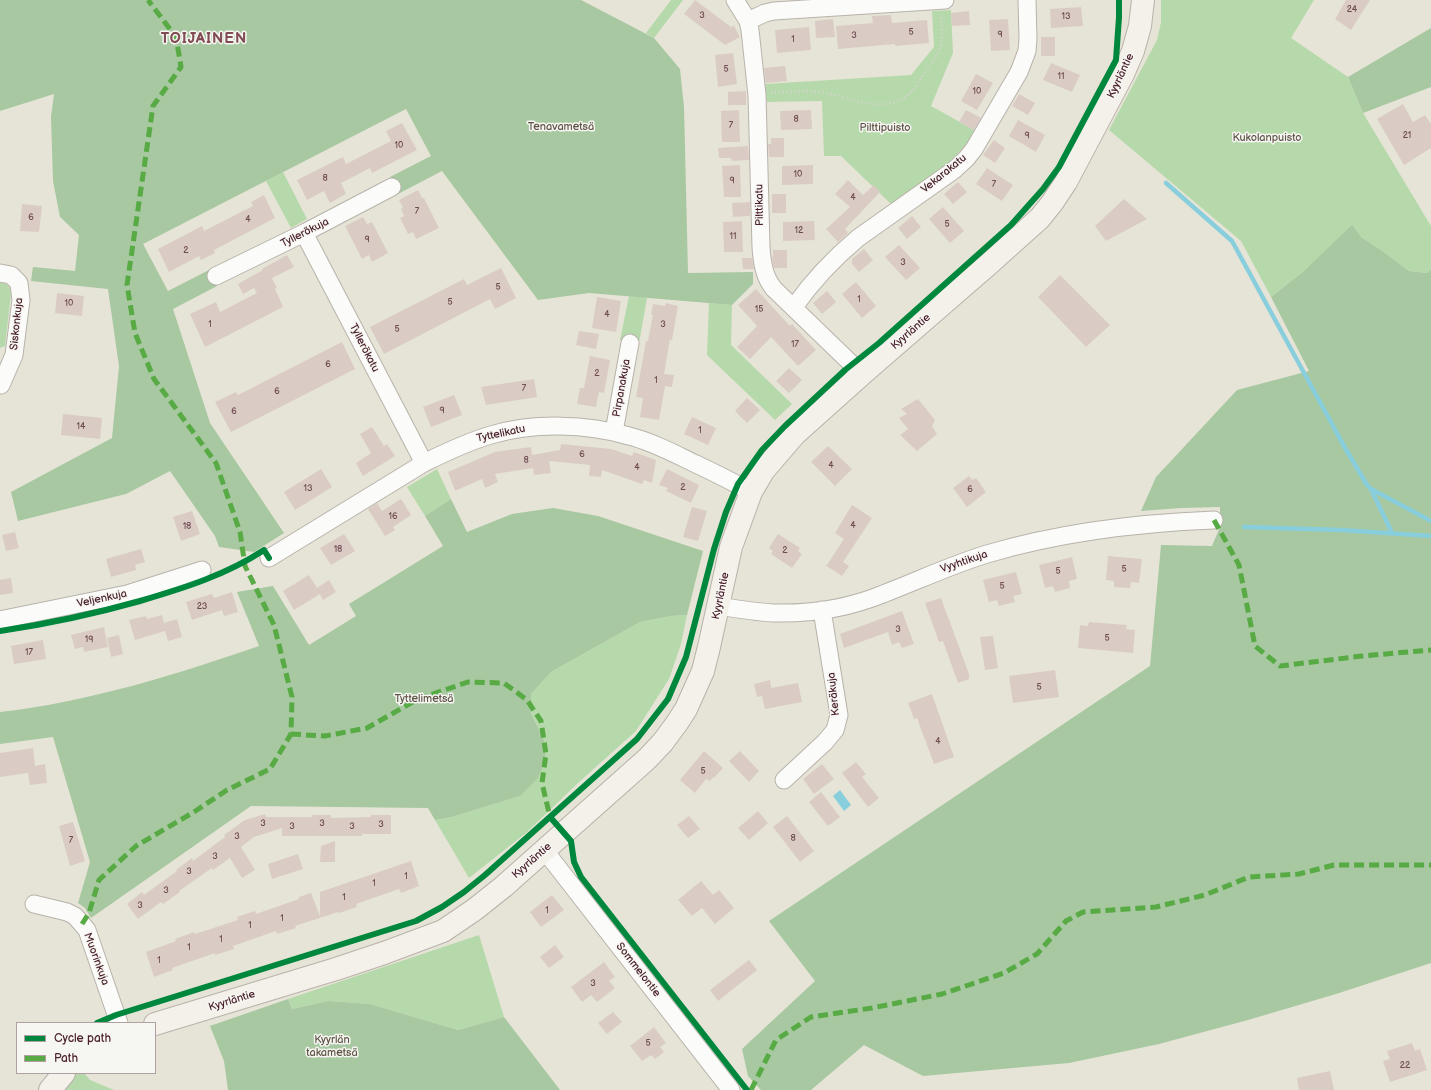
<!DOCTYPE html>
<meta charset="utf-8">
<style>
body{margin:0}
#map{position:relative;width:1431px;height:1090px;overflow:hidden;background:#e6e4d6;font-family:"Balsamiq Sans",sans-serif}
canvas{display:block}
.legend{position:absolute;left:16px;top:1022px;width:140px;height:52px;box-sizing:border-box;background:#f6f6f2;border:1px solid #b1a0a2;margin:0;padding:5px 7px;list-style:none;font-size:12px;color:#4a1f2b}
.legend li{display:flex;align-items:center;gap:8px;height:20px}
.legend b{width:20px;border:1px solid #b1a0a2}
</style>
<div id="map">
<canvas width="1431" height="1090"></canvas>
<ul class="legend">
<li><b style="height:5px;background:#00873e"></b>Cycle path</li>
<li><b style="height:5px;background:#57aa44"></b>Path</li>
</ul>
</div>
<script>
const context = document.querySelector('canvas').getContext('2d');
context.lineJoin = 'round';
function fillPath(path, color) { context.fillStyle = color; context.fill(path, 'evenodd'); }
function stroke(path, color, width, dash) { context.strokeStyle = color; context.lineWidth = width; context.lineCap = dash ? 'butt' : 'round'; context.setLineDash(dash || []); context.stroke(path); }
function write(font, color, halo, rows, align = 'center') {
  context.font = font + ' "Balsamiq Sans",sans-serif'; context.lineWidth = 3; context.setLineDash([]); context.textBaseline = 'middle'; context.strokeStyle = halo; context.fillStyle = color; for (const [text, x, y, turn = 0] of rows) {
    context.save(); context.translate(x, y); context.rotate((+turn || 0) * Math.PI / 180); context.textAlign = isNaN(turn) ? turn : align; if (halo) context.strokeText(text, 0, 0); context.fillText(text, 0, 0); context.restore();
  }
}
fillPath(new Path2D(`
 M671,0H683L654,38L646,33Z
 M1161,0H1314L1291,38L1348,77L1363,113L1431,226V269L1427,273L1409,271L1381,250L1361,237L1304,271L1271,297L1241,241L1109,130L1157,40L1161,22Z
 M951,10L953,53L931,106L976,131C955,163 922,184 891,204L841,156H824L822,101L767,102L765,84L911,75L934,47L932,11Z
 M283,172L307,219L291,228L266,181Z
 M0,282C7,283 11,287 11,294L5,346L0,348Z
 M629,296L647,298L639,343L620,340Z
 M709,303L732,305L731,345L792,404L775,420L707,355Z
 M437,469L451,499L425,516L407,487Z
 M687,615L681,644L669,679L636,731L578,783L526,833L469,878L435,820L452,817L520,796L546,758L544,740L531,712V694L551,672L640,622L671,616Z
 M479,935L504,1017L458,1030L370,1004L328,1001L292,1009L288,999Z
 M75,1073H84L90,1080L114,1090H60Z`), '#b6d9ab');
fillPath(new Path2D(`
 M0,0H581L654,38L680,69L684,107L688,273L753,272V284L732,305L589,293L538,300L442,171L398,194L390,177L431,156L406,109L143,244L168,291L209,270L217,286L173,309L210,423L284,533L254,552L219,547L215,536L170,471L126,494L18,521L11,492L112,438L119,366L108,289L31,281L33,267L75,271L79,235L60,217L53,181L51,117L54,94L0,111Z
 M1431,28V87L1363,113L1348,77Z
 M1352,225L1361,237L1381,250L1409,271L1427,273L1431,269V963L1336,994L1248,1020L1159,1044L1069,1063L923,1076L864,1045L811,1090H761L748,1076L742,1049L815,981L769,921L1150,666L1161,545L1212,546L1220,527V507L1181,508L1141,511L1156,477L1237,390L1309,371L1271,297L1304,271Z
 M451,499L467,532L512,514L553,508L598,516L703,551L687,615L671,616L640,622L551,672L531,694V713L544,740L546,758L538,778L520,796L452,817L435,820L428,808L251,806L91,918L85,908L78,903L90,862L53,737L0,744V712C89,702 174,675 259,646L237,592L273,586L309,645L356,616L349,604L443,546L425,516Z
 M288,999L292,1009L328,1001L370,1004L458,1030L504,1017L560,1090H228L224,1061L210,1026Z`), '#a7c8a0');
fillPath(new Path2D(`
 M840,790L851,805L844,811L833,796Z`), '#89cedc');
stroke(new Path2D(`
 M1166,183L1232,241L1344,446L1367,485L1371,489L1431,521
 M1371,489L1392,533
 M1244,527L1341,530L1431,536`), '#89cedc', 4.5);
fillPath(new Path2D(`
 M695,0L731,27L734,26L740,37L725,45L684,14Z
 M1346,0H1370L1351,30L1335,19Z
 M1081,7L1083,26L1051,28L1050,9Z
 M969,11L970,25L952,26L951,13Z
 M891,15L892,23L927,20L929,43L895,46V44L838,49L836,26L873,23L872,16Z
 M833,19L835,37L816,38L815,21Z
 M1008,19L1010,50L991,51L989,20Z
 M809,27L811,50L777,53L775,30Z
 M1041,37H1055V56H1041Z
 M733,53L737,84L718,87L715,55Z
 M1051,63L1080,75L1072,92L1043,80Z
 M785,66L787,81L766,83L764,68Z
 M976,74L993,83L977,110L961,101Z
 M746,91V105H728V92Z
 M1019,94L1035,103L1028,115L1012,106Z
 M1403,104L1413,122L1425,115L1431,124V148L1404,165L1377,119Z
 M739,110L740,142H722L721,111Z
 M811,110L812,129L781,130L780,111Z
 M966,110L981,118L974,130L959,122Z
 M1018,120L1045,135L1036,152L1009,136Z
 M402,123L417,150L372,173L370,168L341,183L346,194L330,203L324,191L307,200L297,180L343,157L346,164L391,141L386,131Z
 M771,138H784V157H769L768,144H771Z
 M994,140L1005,148L995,163L983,155Z
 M748,146L749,160L732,161L731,158H719L718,148Z
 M740,165L741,197H724L722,166Z
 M813,165V184L782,185V166Z
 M987,168L1013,185L1002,201L976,184Z
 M848,180L863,195L874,185L880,192L845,229L848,233L838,242L826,229L850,207L835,194Z
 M958,182L967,192L953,204L944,194Z
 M418,190L422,198H424L439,228L416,239L413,232L408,234L400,218L404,216L401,209L403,208L399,200Z
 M772,194H786V213H772Z
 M264,195L275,218L214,250L215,253L201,260L199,256L169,272L158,249L202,226L204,231L253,206L251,202Z
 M1124,199L1147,219L1106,241L1095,226Z
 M750,202V216L733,217L732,203Z
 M22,204L42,206L39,232L20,231Z
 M943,207L964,231L950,243L929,219Z
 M912,216L921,227L907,239L898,228Z
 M363,217L367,224L372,222L388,253L372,262L369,255L362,259L345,226Z
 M742,221L743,252H724L723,222Z
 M814,221L815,240L783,241V222Z
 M899,245L920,268L906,280L885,257Z
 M864,249L873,260L859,272L852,264V259Z
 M773,250H787V268H774L772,257H773Z
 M287,255L294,267L272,278L277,288L275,289L283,307L205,347L190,314L216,302L220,312L257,293L254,288L243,294L238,284L263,270L262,269Z
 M742,258H752L754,269H743Z
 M501,268L516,298L495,309L490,299L384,354L370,327L464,279L467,285Z
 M1060,275L1110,325L1086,347L1038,297Z
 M856,282L876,306L862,318L842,294Z
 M756,289L790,326L792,324L816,350L798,366L771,337L750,359L737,347L757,326L738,305Z
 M827,291L836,302L822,314L813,303Z
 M57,293L84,296L82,316L55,313Z
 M597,297L621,301L616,332L592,328Z
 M666,303L678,306L672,340L670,339L664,374L674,375L672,387L665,386L659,420L640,417L643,398L636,397L646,341H648L653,315H651L653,304L665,306Z
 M579,331L599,334L596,349L576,345Z
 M342,342L355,369L231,432L215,402L236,392L238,395Z
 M590,356L610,360L604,393L599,392L596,407L577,404L580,388H584Z
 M789,368L802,380L789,393L776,381Z
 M534,379L537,397L486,405L481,387Z
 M454,395L462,415L431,427L423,407Z
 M747,398L760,410L747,423L735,411Z
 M918,399L935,420L932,426L937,434L917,451L900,435L908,429L899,418L907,414L901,409Z
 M63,414L102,418L100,439L61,435Z
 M692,417L716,428L708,445L684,434Z
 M372,427L384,446L387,444L395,456L363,476L356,463L371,453L360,434Z
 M561,444L611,449L632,456L634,452L656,460L652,483L644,480L642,484L602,470L601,477L589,476L590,465L549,461L551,473L534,475L533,468L495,474L498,482L485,488L482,479L455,491L448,472L495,452L531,447L532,455L560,450Z
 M828,446L852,469L835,486L811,462Z
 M321,469L332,487L295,510L284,492Z
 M667,469L699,485L691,503L666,491L668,488L659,485Z
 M969,476L972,480L976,478L986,492L967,507L953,488Z
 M401,499L411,515L393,527L395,530L385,536L368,509L377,503L382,511Z
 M852,505L872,518L843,562L849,566L842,576L825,565H827L844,539L835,533Z
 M692,507L707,511L698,541L683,537Z
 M192,511L200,534L181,541L173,517Z
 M15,532L19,548L6,551L2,535Z
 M344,534L355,551L331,565L320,548Z
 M778,534L800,548L798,551L802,554L792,568L771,554L773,551L769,548Z
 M141,549L145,562L135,565L136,570L111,577L106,559Z
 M1108,556L1142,559L1139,583L1131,582L1130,588L1114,587V581L1106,580Z
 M1072,557L1077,579L1069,581L1070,588L1055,592L1053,586L1045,588L1039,565Z
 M1016,572L1022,594L1013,596L1015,602L999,606L997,600L989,602L983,580Z
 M309,575L317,588L329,580L336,592L323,600L320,594L294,610L283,591Z
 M11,578L13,593L0,595V580Z
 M232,592L238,612L224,616L222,610L192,620L186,602L212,594L214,598Z
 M941,598L969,674V679L958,683L943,641L939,642L925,603Z
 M902,611L914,644L902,648L899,642L892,645L888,632L844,648L840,634Z
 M162,615L164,623L177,619L182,637L168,641L165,631L135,640L129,620L146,616L147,619Z
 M1089,622L1127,625L1126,629L1135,630L1133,653L1078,648L1080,625L1088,626Z
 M104,627L108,647L84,652L83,647L75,649L71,635Z
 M119,635L123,654L111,657L107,638Z
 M993,636L998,668L985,670L980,637Z
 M43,640L46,659L14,664L11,646Z
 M1055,670L1059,697L1013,703L1009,676Z
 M770,680L771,688L798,683L802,702L765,709L762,696L757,697L754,684Z
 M932,694L954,757L934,764L917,718L914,719L908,703Z
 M33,748L35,766L45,764L47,783L30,785L28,773L0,777V753Z
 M704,751L723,768L714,778L713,777L710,781L706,779L695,793L680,780Z
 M740,751L759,771L749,782L729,761Z
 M856,762L866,774L862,777L879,798L868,807L842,773Z
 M822,764L834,779L814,794L803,779Z
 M821,792L840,817L828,826L809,802Z
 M758,811L768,823L749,840L738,828Z
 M265,814L266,817H312V815H331V818L371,817V815H391V834H362V836H282V828L254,837L241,847L255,870L242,878L230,858L213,870L212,868L179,891L180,892L163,904L161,902L138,919L127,904L142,892L144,895L177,871L176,870L192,858L193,861L225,837L224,835L245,820Z
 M689,816L700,829L688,838L677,825Z
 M787,816L814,851L800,862L773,827Z
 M73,822L85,861L70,866L59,826Z
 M335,841V862H320L321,846Z
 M298,854L303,869L272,879L268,864Z
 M411,861L419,886L401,893L399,889L356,904L357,907L339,913L338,912L295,926L296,928L277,934L276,931L233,946L234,949L215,955V953L172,968L173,970L154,977L146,952L176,941L175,939L194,932L195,934L238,920L237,917L255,911L256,914L299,899V897L311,893L320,916V892Z
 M701,881L713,895L719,890L734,908L715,924L702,908L692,916L678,900Z
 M552,895L564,910L541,927L530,912Z
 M555,945L564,957L549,968L540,957Z
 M749,960L757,970L718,1001L710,990Z
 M604,962L615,977L609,981L615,988L597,1002L591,995L582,1002L571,987Z
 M613,1012L622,1022L607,1034L598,1023Z
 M654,1027L666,1043L660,1047L664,1052L655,1059L651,1055L642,1061L630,1046Z
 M1412,1043L1415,1051L1420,1049L1427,1070L1390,1082L1383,1061L1390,1059L1387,1051Z
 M1330,1071L1334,1090H1299L1297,1078Z`), '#daccc4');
const street = new Path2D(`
 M735,0L748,21L750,30L757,95L761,247C762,262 764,277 774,289L862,374
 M748,21L765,13L774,11L945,0
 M304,233L424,463
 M0,273L11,275L19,283L21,300L14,355L1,385
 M216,276L304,233L392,187
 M794,307C813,280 833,259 858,238L954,170L966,159L974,149L1019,72L1027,51L1028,39L1027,0
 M614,432L630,343
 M269,558L424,463C446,452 467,442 491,435C534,422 587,424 629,436C653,442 675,454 696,464C715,473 733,482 751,492
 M719,606C737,609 755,612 773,613C809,614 849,608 883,594C917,581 951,565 987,554C1061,532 1137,523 1214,520
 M0,620L127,594L202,570
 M784,780L825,742L835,730L839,715L822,610
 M545,851L731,1090
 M34,904L67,912L75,916L87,930L119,1023`);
const secondary = new Path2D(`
 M155,1024L336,969L384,953L443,931L474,910L503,887L647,759L663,742L677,723L686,709L703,671L709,647L731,547L751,492L764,470L795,434L862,374L990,263L1040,218L1052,203L1066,182L1123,74L1133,51L1140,26L1143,0
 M50,1090L64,1073`);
stroke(street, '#b8b2ab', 19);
stroke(secondary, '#b8b2ab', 24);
stroke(new Path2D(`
 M771,93C789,92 808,89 826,93C854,98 884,116 910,93C915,88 920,80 924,74C943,48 943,47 941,15`), '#d6d3d0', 2.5, [1, 3]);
stroke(street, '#fbfbf9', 17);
stroke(secondary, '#f4f1ea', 22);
stroke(new Path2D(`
 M1214,520L1239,565L1255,646L1280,666L1362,656L1431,650
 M291,734L325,736L367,728L418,699L468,682L504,683L527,700L541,721L546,754L542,783L550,817
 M82,924L89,913L99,880L136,846L194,812L227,790L270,769L291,734L292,697L274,625L245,566L240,532L216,463L154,379L135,333L127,285L153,106L181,67L176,37L148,0
 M751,1090L776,1040L811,1017L872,1008L942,994L1004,973L1037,954L1066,921L1083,912L1156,907L1205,895L1249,877L1299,874L1334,865H1431`), '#57aa44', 5, [10, 5]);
stroke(new Path2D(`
 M0,631C47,624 94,614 140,601C184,588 226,575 264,550L269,558
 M550,817L571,841L574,862L581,877L747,1090
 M97,1023L116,1015L416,921L442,907L464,892L485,875L637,739L668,699L686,657L714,549L726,512L738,484L762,450L785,426L845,370L879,343L1011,225L1043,189L1059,167L1116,60L1119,17V0`), '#00873e', 6);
write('9px', '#6e4a51', null, [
 ["24",1352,10],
 ["3",702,16],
 ["13",1066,17],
 ["5",911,33],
 ["9",1000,35],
 ["3",854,36],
 ["1",793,40],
 ["5",726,70],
 ["11",1061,77],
 ["10",977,92],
 ["8",796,120],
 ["7",731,126],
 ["9",1027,136],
 ["21",1407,136],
 ["10",399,146],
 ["10",798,175],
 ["8",325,179],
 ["9",732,181],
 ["7",994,185],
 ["4",853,198],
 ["7",417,212],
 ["6",31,218],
 ["4",248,220],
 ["5",947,225],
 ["12",799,231],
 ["11",733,237],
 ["9",367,240],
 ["2",186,251],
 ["3",903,263],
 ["5",498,288],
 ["1",859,300],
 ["5",450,303],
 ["10",69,304],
 ["15",759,310],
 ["4",607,315],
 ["1",210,325],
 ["3",663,325],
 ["5",397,330],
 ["17",795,345],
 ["6",328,365],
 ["2",597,374],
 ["1",656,381],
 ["7",524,389],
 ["6",277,392],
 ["9",442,411],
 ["6",234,412],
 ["14",81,427],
 ["1",700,431],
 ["6",582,455],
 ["8",526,461],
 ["4",831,466],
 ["4",637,468],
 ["2",683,488],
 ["13",308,489],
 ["6",970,490],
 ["16",393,517],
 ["4",853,526],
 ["18",187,527],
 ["18",338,550],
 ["2",785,551],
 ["5",1124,570],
 ["5",1058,572],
 ["5",1002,587],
 ["23",202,607],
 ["3",898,630],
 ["5",1107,639],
 ["19",89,640],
 ["17",29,653],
 ["5",1039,688],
 ["4",938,742],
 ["5",703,772],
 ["3",263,824],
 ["3",322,824],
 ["3",381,825],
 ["3",292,827],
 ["3",352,827],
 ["3",237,837],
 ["8",793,839],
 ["7",71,841],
 ["3",215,857],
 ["3",189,872],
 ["1",406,877],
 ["1",374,884],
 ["3",166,891],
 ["1",344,898],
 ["3",140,906],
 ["1",547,911],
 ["1",282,919],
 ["1",250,926],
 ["1",221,940],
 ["1",189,948],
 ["1",159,961],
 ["3",593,984],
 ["5",648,1044],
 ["22",1405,1066]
]);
write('11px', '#4a1f2b', '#f6f6f2', [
 ["Kyyrläntie",1121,76,-65],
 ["Vekarakatu",944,174,-39],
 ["Pilttikatu",760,205,-91],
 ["Tyllerökuja",305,233,-27],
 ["Siskonkuja",17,324,-84],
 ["Kyyrläntie",911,332,-41],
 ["Tyllerökatu",364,348,63],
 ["Pirpanakuja",622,388,-80],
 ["Tyttelikatu",501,434,-12],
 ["Vyyhtikuja",964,562,-19],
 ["Kyyrläntie",721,596,-78],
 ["Veljenkuja",102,599,-12],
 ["Keräkuja",834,694,-96],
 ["Kyyrläntie",532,861,-41],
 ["Muorinkuja",96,959,70],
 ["Sommelontie",638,970,52],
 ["Kyyrläntie",232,1001,-17]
]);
write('11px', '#5f5447', '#f6f6f2', [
 ["Tenavametsä",561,127],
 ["Pilttipuisto",885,128],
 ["Kukolanpuisto",1267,138],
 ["Tyttelimetsä",424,699],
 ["Kyyrlän",332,1040],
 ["takametsä",332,1053]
]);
context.letterSpacing = '1px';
write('bold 15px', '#814d53', '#f6f6f2', [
 ["TOIJAINEN",204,39]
]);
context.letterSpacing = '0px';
</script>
